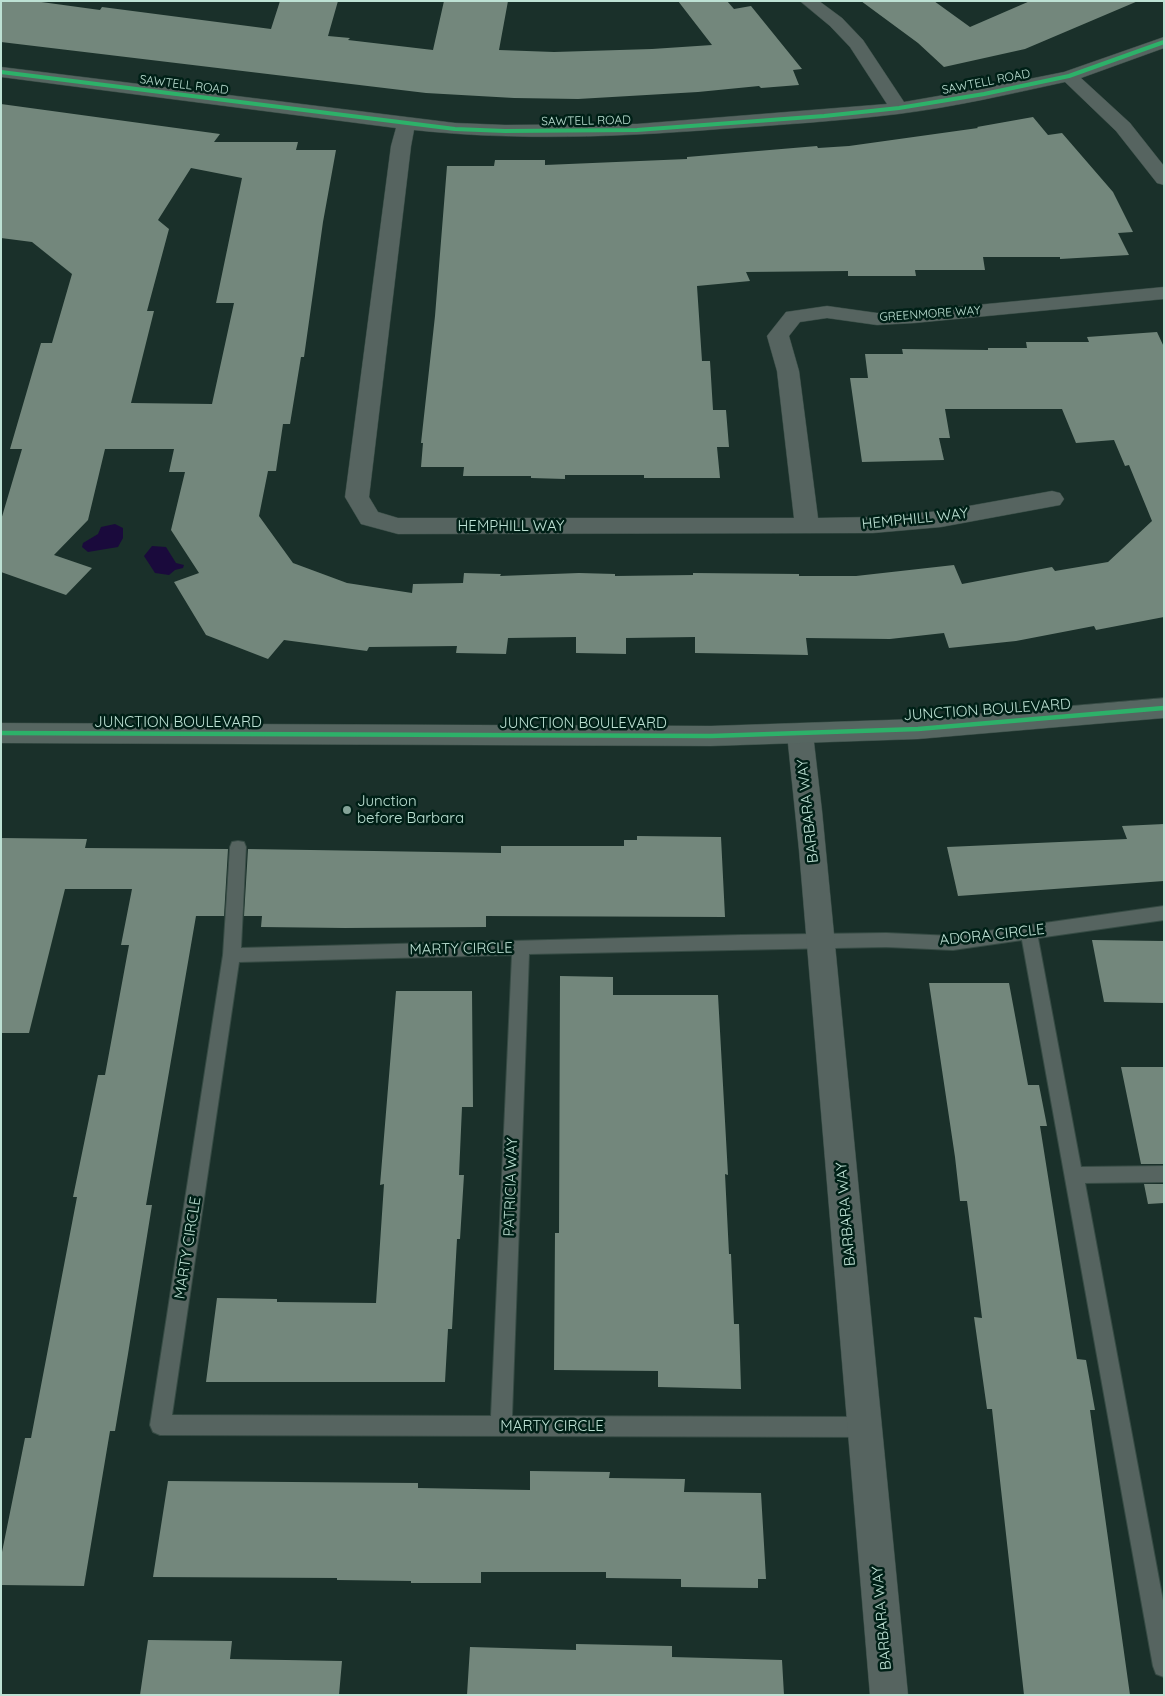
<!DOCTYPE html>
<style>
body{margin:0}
#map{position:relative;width:1165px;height:1696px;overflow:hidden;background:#1a302a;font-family:Quicksand,sans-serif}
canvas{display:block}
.frame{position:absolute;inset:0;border:2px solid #bde1d4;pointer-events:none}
</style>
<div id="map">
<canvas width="1165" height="1696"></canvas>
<div class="frame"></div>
</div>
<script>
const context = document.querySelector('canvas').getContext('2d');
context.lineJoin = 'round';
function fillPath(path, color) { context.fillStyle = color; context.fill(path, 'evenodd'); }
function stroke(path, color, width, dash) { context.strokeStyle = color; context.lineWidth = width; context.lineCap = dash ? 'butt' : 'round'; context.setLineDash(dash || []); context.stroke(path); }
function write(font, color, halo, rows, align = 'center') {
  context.font = font + ' Quicksand,sans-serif'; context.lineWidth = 5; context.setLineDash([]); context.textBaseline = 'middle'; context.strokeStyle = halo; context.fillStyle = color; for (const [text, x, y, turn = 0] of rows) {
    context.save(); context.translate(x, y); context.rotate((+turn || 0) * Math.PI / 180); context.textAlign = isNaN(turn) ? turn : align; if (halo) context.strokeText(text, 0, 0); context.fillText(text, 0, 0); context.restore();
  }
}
fillPath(new Path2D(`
 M115,524L123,528V538L118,547L88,552L82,547L83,543L98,534L101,527Z
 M152,546L166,547L176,563L184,565L183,568L175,570L169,575L155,573L144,556Z`), '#1a0a3c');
fillPath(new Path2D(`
 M1,1H34L100,10L102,7L271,29L280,1H338L328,36L350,38L348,40L433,50L444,1H508L499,50L554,52L652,49L712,45L678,1H727L734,9L751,6L802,69L793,70L799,85L761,88L759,86L698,92L578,99L514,98L426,93L1,42Z
 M861,1H934L970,27L1030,1H1138L1025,49L944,67L918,43Z
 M1,104L220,134L214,142H298L296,150H336L323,222L304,357H301L290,424H283L276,471H268L259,516L293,563L347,583L412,593L413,584L463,583L464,573L501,574L500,576L579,573L615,574V576L693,575V573L799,574V576H856L954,565L962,584L1052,567L1055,571L1108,562L1152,521L1129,465L1125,466L1114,440L1076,443L1062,409H945L950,438H939L944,460L862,462L850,378H868L865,354H903L902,349L988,350V348H1027L1026,342H1089L1087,337L1157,332L1164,347V617L1096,630L1094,626L1016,641L949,648L944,633L890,639L806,638L808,655L695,653V637L626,638V654L576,653V637L508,638L506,654L456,653L457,646L369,647L367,651L284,640L268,659L206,635L174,582L199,573L171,530L185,472H169L174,449H105L88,520L54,555L92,568L66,595L1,572V520L22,449H10L41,343H52L72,274L32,242L1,238ZM191,168L242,178L216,303H234L212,404L131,403L154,311H147L169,229L158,220Z
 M1033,117L1048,135L1062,133L1113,192L1133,232L1118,233L1129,255L1060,259V257H983L985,270H915L916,276H848V271L746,272L750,281L697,286L702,361H710L713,410H726L729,447H717L720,478H644V475H565V479L531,478V476H463L464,467H421L423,443H421L435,316L447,166H494L495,160H545V165L687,159V157L817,146L818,148L849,146L978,128L977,127Z
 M1164,824V881L958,896L947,847L1127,839L1122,826Z
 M637,836L721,837L725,917L486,916V927L345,928L261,927L262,916H244L248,849L501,853V846H624V840H637Z
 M1,838L87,839L85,848L228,849L224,916H196L146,1205H152L128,1354L115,1431H110L84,1586L1,1585V1557L25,1438H31L77,1197H73L98,1075H105L129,945H121L132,889H65L29,1033H1Z
 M1092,940L1164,941V1003L1104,1002Z
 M560,976L613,977V995H718L728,1175L725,1174L729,1254H731L734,1324H739L741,1389L658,1387V1371L554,1370L555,1233H559Z
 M929,983H1009L1028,1085H1039L1047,1126H1040L1077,1359L1086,1360L1095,1410H1090L1130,1695H1024L992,1409H987L974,1317L982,1318L967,1201H960L955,1157Z
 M396,991H472L473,1107H462L459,1175H464L460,1239H457L452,1329H448L445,1382H206L217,1298L277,1299V1302L376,1303L384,1184L380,1185Z
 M1121,1067H1164V1164H1141Z
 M1144,1184H1164V1203L1148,1204Z
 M530,1471L610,1472L609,1478L685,1479L684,1492L761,1493L766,1579H758V1588L681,1587V1579L606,1578V1572H481V1583H411V1581L337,1580V1578L153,1577L168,1481L418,1483V1488L530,1490Z
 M148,1640L232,1641L230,1659L342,1661L339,1695H140Z
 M576,1644L672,1646V1657L782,1660L784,1695H467L470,1647L576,1650Z`), '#73877c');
const lane = new Path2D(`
 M238,841L244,842L246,847L241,948L741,935L886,933L953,936L1164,906V920L1038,938L1081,1167L1164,1166V1182L1085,1183L1164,1606V1677L1156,1674L1153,1666L1022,940L953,950L886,947L529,954L512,1416L866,1417L873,1420L876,1427L873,1434L866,1437L160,1435L153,1432L150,1425L223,955L230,847L232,842ZM512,955L491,1416L172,1415L239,962Z`);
const street = new Path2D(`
 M800,1H819L842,18L863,40L904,102L984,88L1064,72L1164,37V48L1081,78L1130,123L1164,166V185L1157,183L1116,131L1065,82C1010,94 954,107 898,114C839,121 779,125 720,129C619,137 516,141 414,130L411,146L369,497L378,512L398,518H794L777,371L767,336L786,312L827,306L877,313L914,311L1164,287V299L914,323L877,325L827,318L800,322L789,336L799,371L818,518L873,517L941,511L1052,491L1060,493L1064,499L1060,505L941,527L873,533L398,534L361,524L345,497L391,146L396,128L1,77V67L455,123L505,125L637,124L887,104L850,47L830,26Z
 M800,724L809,727L813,734L822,811L908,1695H870L799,850L787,734L791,727Z`);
const secondary = new Path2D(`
 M1164,698V718L918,739L711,746L1,743V723L711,726L918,719Z`);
stroke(lane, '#364b44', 2);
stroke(street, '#364b44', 1);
stroke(secondary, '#364b44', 1);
fillPath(lane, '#566460');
fillPath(street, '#566460');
fillPath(secondary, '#566661');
stroke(new Path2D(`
 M1,72L455,129L505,131L637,130L824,116L899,108L984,94L1069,76L1164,42`), '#2db169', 4);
stroke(new Path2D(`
 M1,733L711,736L918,729L1164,708`), '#2db169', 4.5);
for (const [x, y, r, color] of [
 [347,810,5,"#84a398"]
]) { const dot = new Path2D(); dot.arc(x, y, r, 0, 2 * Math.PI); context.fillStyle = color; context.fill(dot); stroke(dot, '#002017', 2); }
write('12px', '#bde1d4', '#002017', [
 ["SAWTELL ROAD",986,82,-11],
 ["SAWTELL ROAD",184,85,7],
 ["SAWTELL ROAD",586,121,-1],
 ["GREENMORE WAY",930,314,-4]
]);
write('15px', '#bde1d4', '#002017', [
 ["HEMPHILL WAY",915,519,-6],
 ["HEMPHILL WAY",511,526],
 ["JUNCTION BOULEVARD",987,710,-4],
 ["JUNCTION BOULEVARD",178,722],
 ["JUNCTION BOULEVARD",583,723],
 ["BARBARA WAY",808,811,-96],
 ["ADORA CIRCLE",992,935,-6],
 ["MARTY CIRCLE",461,949,-1],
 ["PATRICIA WAY",511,1187,-88],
 ["BARBARA WAY",846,1214,-95],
 ["MARTY CIRCLE",188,1248,-81],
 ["MARTY CIRCLE",552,1426],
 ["BARBARA WAY",882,1618,-95]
]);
write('15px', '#bde1d4', '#002017', [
 ["Junction",357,801],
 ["before Barbara",357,818]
], 'left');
</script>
